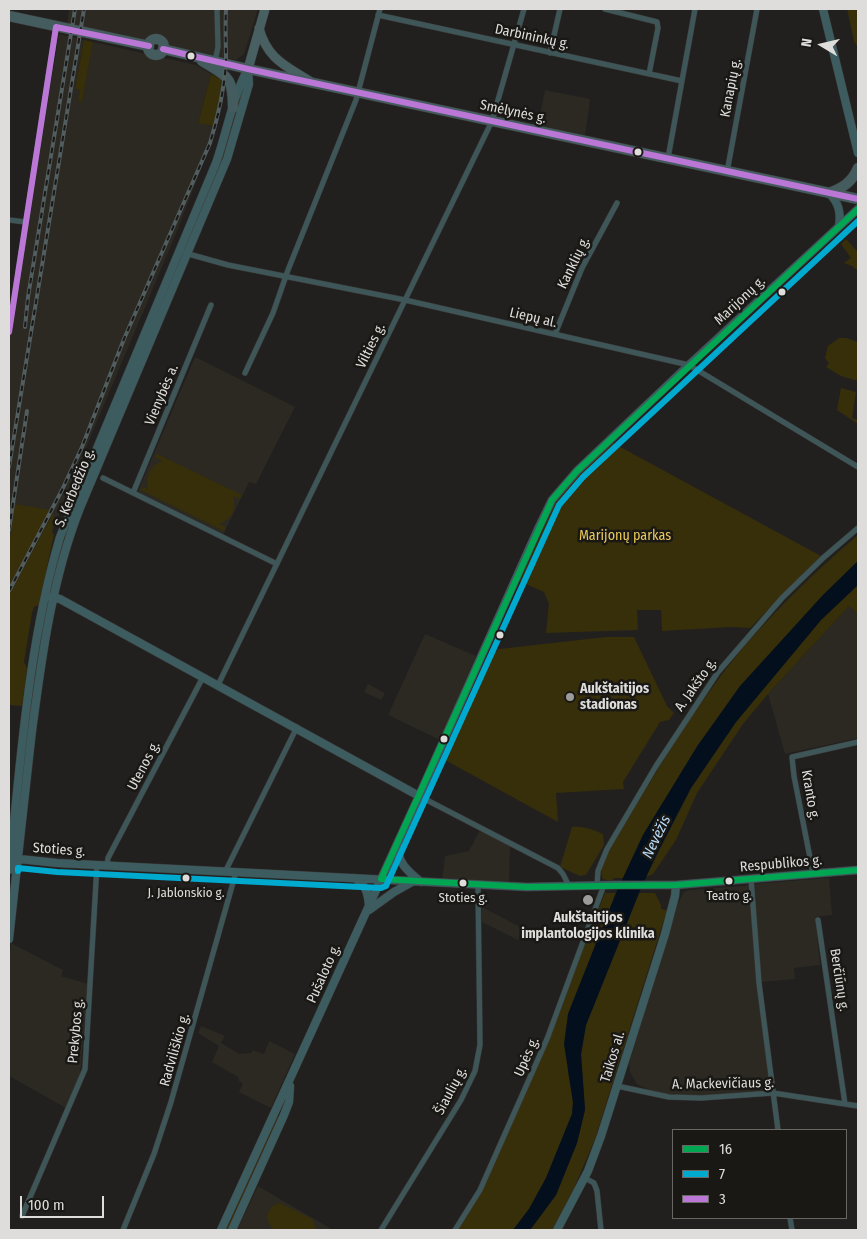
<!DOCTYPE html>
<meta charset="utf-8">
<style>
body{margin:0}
#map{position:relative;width:867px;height:1239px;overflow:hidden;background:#21201f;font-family:"Fira Sans Condensed",sans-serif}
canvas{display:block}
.frame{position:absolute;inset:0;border:10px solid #dedddb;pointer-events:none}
.legend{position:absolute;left:672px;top:1129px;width:175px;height:90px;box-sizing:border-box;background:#191815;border:1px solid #686764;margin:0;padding:6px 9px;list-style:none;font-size:15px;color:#dedddb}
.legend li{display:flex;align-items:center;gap:10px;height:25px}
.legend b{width:25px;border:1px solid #686764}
.north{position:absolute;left:797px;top:20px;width:50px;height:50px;-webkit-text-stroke:4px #191815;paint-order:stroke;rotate:279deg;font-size:14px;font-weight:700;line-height:20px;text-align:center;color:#dedddb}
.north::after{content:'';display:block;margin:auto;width:18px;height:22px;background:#dedddb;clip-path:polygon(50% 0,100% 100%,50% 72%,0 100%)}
.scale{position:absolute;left:20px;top:1196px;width:84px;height:22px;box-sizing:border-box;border:2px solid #dedddb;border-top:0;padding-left:6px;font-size:15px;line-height:18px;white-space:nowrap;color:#dedddb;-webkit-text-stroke:4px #191815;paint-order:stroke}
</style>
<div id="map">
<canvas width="867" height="1239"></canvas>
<div class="frame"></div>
<ul class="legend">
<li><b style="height:6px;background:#00a651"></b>16</li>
<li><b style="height:6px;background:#00a9ce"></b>7</li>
<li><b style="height:6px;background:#ba77d6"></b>3</li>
</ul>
<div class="north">N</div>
<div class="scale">100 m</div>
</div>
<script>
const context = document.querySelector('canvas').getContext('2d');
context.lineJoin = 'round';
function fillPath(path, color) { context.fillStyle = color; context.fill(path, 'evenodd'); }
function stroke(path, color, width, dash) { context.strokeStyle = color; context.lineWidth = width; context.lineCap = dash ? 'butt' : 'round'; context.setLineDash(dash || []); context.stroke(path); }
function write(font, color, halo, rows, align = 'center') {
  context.font = font + ' "Fira Sans Condensed",sans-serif'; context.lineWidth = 5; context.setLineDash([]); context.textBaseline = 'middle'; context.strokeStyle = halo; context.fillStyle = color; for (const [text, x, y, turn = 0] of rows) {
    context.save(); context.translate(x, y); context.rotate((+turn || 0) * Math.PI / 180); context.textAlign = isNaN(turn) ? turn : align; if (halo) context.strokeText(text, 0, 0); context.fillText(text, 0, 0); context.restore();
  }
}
fillPath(new Path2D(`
 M69,9H258L244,54L236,60L170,46L165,42L163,37L156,35L145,40L67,26Z
 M59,34L84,40L75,89L80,90L79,101H82L93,42L196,65L211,74L198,122L217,128L175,236L80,462L52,533L53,512L9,595V587L12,581L49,510L9,545V341Z
 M545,90L590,99L585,136L538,125Z
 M195,357L295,407L256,484L249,482L223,535L140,494L138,491Z
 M849,606L858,614V738L785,754L768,694Z
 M425,634L476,656L440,740L388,715Z
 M368,684L385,693L381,700L364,692Z
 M481,828L510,843L509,882L442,881L445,856L469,851Z
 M829,878L832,915L815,917L820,965L794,968L795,979L761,982L757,984L770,1090L701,1096L667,1095L653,1092L637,1084L630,1072L629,1063L677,905L684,892L689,890L744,886L753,884Z
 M482,907L524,929L518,940L482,922Z
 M11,943L63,970L61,976L88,984L80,1076L66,1108L9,1076V964Z
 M201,1026L225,1036L221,1043L239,1054L251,1053L253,1050L264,1054L269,1041L295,1054L271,1108L239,1092L243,1084L239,1081L238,1077L212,1062L219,1046L198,1033Z
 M258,1186L333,1230H237Z`), '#2b2922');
fillPath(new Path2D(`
 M847,9H858V48L854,41Z
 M84,40L93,42L82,102L78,101L80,90L75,89Z
 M211,74L222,80L219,101L213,126L198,123Z
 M243,85H245C231,139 212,187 191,239L188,238L225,146Z
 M846,239L858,252V271L852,266L844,263L851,258L841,244Z
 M839,338H846L858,342V381L841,376L826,367L829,363L825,358L828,346Z
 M841,388L856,392L852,418L858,420V424L837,410Z
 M613,443L821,556L750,628L731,627L662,631L661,610H637L638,630L546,633L549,604L544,592L519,581L555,503L574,479Z
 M157,454L242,495L240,499L233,496C237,509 232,519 219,524L226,527L224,531L141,490L142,487L148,489C145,477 150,466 162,461L155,457Z
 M15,504L50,510L9,587V545Z
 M54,511L52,532L54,534L39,605L34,607L32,613L24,662L27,668L22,706L9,705V595Z
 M858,535V561L822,596L698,745L643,835L623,878H614L611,881L603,879C599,871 604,862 607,854C643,794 678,733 720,677C757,627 811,575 858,535Z
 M858,585V614L849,606L768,694L743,724L697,793L676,840L653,874L646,877L691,788L736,722L821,620Z
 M44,611H47L17,847H14L34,673Z
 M606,637H634L667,706L674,713L669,720L660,722L623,782L624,789L556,793L558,822L445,760L443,757L483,665L499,649Z
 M572,827C583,826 592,829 603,834L604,845L586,875L580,876L560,867Z
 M605,893H616L568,1014V1072L573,1102L572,1114L546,1178L529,1209L513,1230H455L480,1190L547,1039Z
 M639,893H655L661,905V909L667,910L595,1139L574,1188L552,1230H530L556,1195L577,1143L585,1110L581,1054L586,1025Z
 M276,1116L279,1117L228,1230H224Z
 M280,1203L312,1219L315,1226V1230H276L272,1228L267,1220C268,1210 271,1205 280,1203Z`), '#372e0a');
fillPath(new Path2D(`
 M858,561V585L821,620L736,722L691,788L657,853L639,893L586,1025L581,1054L585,1110L577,1143L556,1195L530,1230H513L529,1209L546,1178L572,1114L573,1102L564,1044L568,1014L616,893L643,835L698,745L740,686L822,596Z`), '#030f1c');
const street = new Path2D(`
 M605,9L657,22L658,28L649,74
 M378,15L682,81
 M550,53L560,9
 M215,61L218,47L217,9
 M668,158L695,9
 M727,172L757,9
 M9,220L26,222
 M185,253L228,265L405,300L689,365L858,467
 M9,332L56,27
 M555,334L582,268L617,203
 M245,373L273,313L288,270L356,100L380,9
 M103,478L277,564
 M133,493L211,305
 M218,685L492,121L524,9
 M419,796L558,868L563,874L569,886
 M107,865L108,858L203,677
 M225,872L297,727
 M813,873L794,776L792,757L858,742
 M751,879L759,983L778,1130
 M597,885L598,871L607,849L656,766L718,672L782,598L823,558L858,528
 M818,920L845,1104
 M617,1086L669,1097L701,1098L773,1093L858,1106
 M585,1178L594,1183L597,1191L601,1230
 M22,1216L85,1069L97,865
 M790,1218L792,1230
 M123,1230L154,1154L171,1102L236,872
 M381,1230L461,1100L475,1071L480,1045L478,885
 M455,1230L480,1190L547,1039L604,885`);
const secondary = new Path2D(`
 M823,9L858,153
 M829,193C839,203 841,213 839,226
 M50,597L60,599L419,796
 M398,846C397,863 409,872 421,882
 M10,858L57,863L527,887L615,885H676L858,870
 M9,870C21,759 28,645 60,537L216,163C227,132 232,98 248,69
 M354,878C366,884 368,894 369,906
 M369,910L394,892L412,882
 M9,939C17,869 24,800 32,731C42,655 52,579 80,508L227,159L249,84L248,69
 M221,1230L419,796L538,529L552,500L577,471L689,365L858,209
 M232,1230L284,1115L289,1102L290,1086
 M557,1230L588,1171L601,1136L665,934L675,896L676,885`);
const primary = new Path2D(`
 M259,28C267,59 286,66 311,82
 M248,69L265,9`);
const highway = new Path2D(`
 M9,16L149,46
 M148 47a8 8 0 1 1 16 0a8 8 0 1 1-16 0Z
 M163,49L248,69L858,199
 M202,61C228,77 233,76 233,108
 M829,193C843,188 852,182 858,168`);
stroke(street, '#3b3a39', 6);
stroke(secondary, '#3b3a39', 9);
stroke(primary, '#3b3a39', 10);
stroke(highway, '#3b3a39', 11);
stroke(street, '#3f5658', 5);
stroke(secondary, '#3d5c60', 8);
stroke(primary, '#486062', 9);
stroke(highway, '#455c5f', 10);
const rail = new Path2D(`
 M25,327L28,297L75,9
 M9,467L84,9
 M9,530L27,411
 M9,591L62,490L82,447L124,339L210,143C218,117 224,91 226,63C226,45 225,27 226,9`);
stroke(rail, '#525d5f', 4);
stroke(rail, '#191815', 2, [5.5]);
stroke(new Path2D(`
 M858,209L577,471L552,500L381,879L527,887L676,885L858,870`), '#00a651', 6);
stroke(new Path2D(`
 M18,871V868L57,872L381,888L386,886L559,505L583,477L858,221`), '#00a9ce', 6);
stroke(new Path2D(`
 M163,49L248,69L858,199
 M9,332L56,27L149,46`), '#ba77d6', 6);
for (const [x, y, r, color] of [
 [191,56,4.5,"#dedddb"],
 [638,152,4.5,"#dedddb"],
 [782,292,4.5,"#dedddb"],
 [500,635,4.5,"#dedddb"],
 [570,697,5,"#9c9b99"],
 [444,739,4.5,"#dedddb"],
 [186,878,4.5,"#dedddb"],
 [729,881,4.5,"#dedddb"],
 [463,883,4.5,"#dedddb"],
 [588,900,6,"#9c9b99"]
]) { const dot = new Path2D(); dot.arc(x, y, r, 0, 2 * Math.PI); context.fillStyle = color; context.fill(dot); stroke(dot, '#191815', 2); }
write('13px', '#dedddb', '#191815', [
 ["J. Jablonskio g.",186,893],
 ["Teatro g.",729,896],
 ["Stoties g.",463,898]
]);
write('14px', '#dedddb', '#191815', [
 ["Darbininkų g.",532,37,12],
 ["Kanapių g.",731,88,-79],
 ["Smėlynės g.",513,112,12],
 ["Kanklių g.",574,263,-64],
 ["Marijonų g.",740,301,-43],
 ["Liepų al.",533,318,13],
 ["Vilties g.",371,346,-64],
 ["Vienybės a.",162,395,-67],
 ["S. Kerbedžio g.",75,488,-68],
 ["A. Jakšto g.",696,685,-55],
 ["Utenos g.",144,766,-62],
 ["Kranto g.",810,795,80],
 ["Stoties g.",59,850,4],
 ["Respublikos g.",781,864,-5],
 ["Pušaloto g.",324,974,-66],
 ["Berčiūnų g.",839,980,81],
 ["Prekybos g.",76,1031,-85],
 ["Radviliškio g.",175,1050,-74],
 ["Upės g.",527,1057,-66],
 ["Taikos al.",613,1057,-73],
 ["A. Mackevičiaus g.",723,1084,-1],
 ["Šiaulių g.",451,1091,-62]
]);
write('14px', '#eac95b', '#191815', [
 ["Marijonų parkas",625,536]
]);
write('bold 14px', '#dedddb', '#191815', [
 ["Aukštaitijos",580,689],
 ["stadionas",580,705],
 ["Aukštaitijos",588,918,"center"],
 ["implantologijos klinika",588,934,"center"]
], 'left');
write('italic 15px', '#badcf9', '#191815', [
 ["Nevėžis",657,837,-64]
]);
</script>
